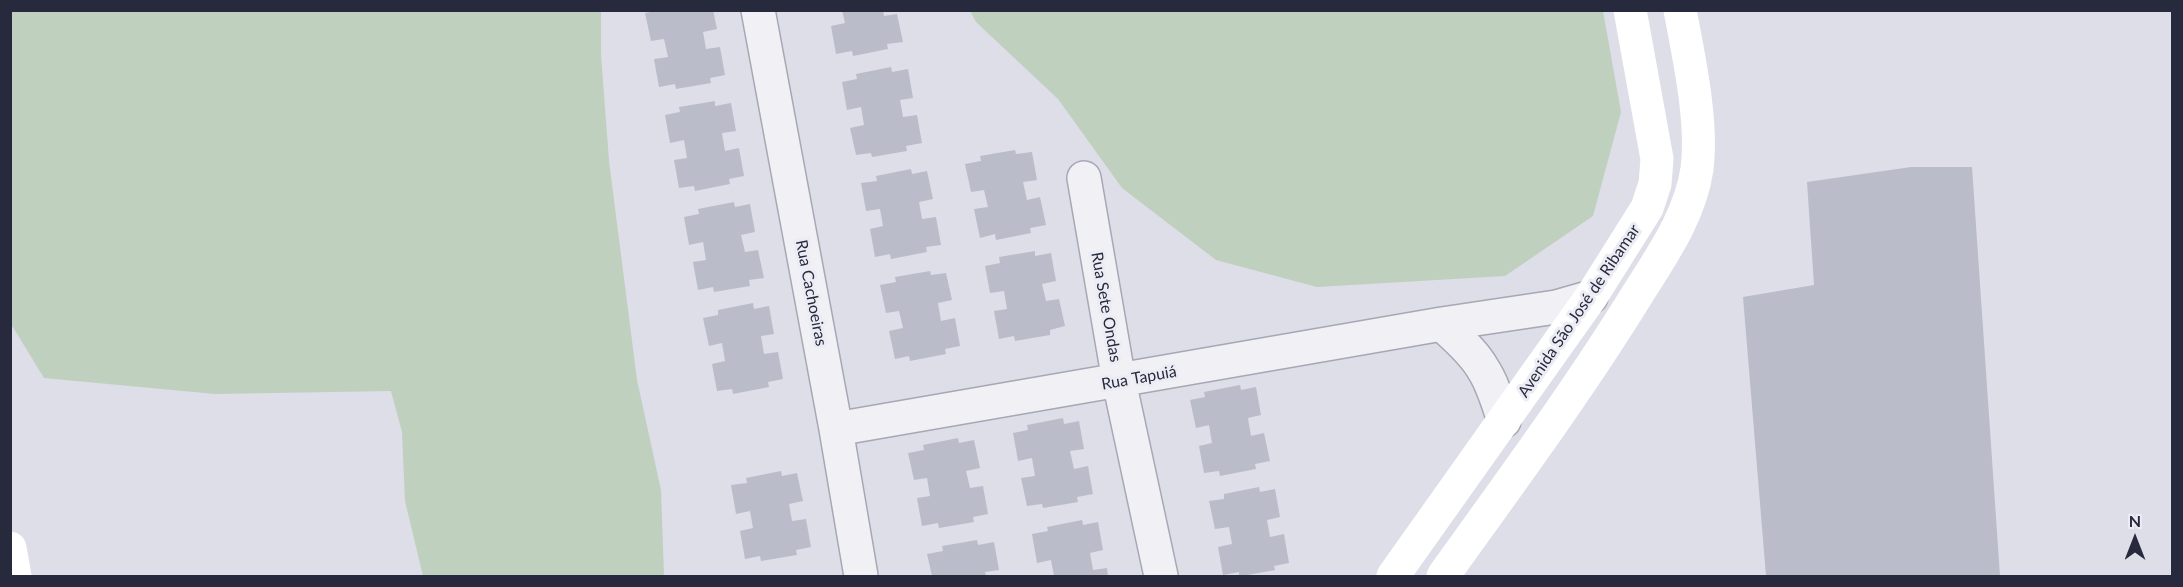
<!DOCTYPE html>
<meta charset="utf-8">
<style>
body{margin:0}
#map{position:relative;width:2183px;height:587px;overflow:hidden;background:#dddee7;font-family:Lato,sans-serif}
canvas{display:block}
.frame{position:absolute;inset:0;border:12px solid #27293d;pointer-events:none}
.north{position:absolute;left:2105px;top:509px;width:60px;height:60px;-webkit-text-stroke:4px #ecedf4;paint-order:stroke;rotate:0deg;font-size:16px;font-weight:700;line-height:24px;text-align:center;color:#27293d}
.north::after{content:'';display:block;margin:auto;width:21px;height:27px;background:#27293d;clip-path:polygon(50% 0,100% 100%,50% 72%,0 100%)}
</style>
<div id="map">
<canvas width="2183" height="587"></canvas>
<div class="frame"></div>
<div class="north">N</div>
</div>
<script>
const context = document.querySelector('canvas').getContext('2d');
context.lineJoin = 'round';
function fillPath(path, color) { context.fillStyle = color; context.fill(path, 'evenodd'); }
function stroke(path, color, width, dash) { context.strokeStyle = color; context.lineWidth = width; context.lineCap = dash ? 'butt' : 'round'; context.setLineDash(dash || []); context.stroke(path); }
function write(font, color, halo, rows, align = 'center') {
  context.font = font + ' Lato,sans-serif'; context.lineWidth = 6; context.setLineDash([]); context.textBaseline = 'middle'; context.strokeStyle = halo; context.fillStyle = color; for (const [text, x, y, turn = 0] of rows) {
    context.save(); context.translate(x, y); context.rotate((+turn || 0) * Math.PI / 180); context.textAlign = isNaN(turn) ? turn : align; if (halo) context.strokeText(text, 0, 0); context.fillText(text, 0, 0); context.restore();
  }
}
fillPath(new Path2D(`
 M11,11H601V55L609,161L637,380L661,490L664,576H423L405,501L402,432L391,391L215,394L44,378L11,324Z
 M970,11H1603L1621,112L1593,216L1505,276L1317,287L1216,260L1122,188L1058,99L976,22Z`), '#bfd0bf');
fillPath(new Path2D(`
 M661,10H713L717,29L703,32L706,49L720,47L725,75L710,78L711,83L676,89L675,84L659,87L654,59L668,57L664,39L651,41L645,13Z
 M842,10H883L884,16L897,14L903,42L887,44L888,49L853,56L852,51L836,54L831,26L845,23Z
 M891,67L892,72L908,69L913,98L900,100L903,117L917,115L922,143L906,146L907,151L872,157L871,153L856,155L850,128L864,125L861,107L847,110L842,82L857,79L856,74Z
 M715,101V106L731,103L736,131L722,133L725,151L739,148L744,176L729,179L730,184L695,191L694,186L679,188L674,160L687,158L684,140L670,143L665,115L680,112L679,107Z
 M1015,150L1016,154L1032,152L1037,180L1023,182L1027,200L1040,197L1046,225L1030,228L1031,233L996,240L995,234L980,238L974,209L988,207L984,190L971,192L965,164L981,161L980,156Z
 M1911,167H1972L2000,576H1766L1743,297L1814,285L1807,182Z
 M911,169L912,174L927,171L933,199L919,202L922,219L936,217L941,245L926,247L927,252L891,259L890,254L875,257L870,229L883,226L880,209L866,211L861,183L877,181L876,176Z
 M734,202L735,207L750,204L755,232L741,235L745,252L758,250L764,278L749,280L750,286L714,292L713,287L698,290L693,262L706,260L703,242L689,245L684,217L699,214L698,209Z
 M1035,251V256L1051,253L1056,281L1042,284L1046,301L1059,299L1065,326L1050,330V335L1015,341L1014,336L999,339L994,311L1007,309L1004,291L990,293L985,266L1000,263L999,257Z
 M930,271L931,275L946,273L952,300L938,303L941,321L955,318L960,346L945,349L946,354L910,361L909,356L895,359L889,331L903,328L899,311L886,313L880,285L896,282L895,277Z
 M753,303L754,309L769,306L774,334L761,336L764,354L778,352L783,379L768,382L769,387L733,394L732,389L717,391L712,364L725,361L722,343L709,346L703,318L718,315V310Z
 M1240,385L1241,390L1256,387L1261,415L1248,418L1251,436L1264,433L1270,461L1255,464L1256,469L1220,476L1219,471L1204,473L1199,446L1212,443L1209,425L1196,428L1190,400L1205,397L1204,392Z
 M1063,418L1064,424L1079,421L1084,449L1070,451L1074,469L1088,466L1093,494L1077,497L1078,502L1043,508L1042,504L1027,506L1021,478L1035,476L1032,458L1018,461L1013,433L1028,430L1027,425Z
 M958,438L959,443L974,440L980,468L966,471L970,488L983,486L988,514L973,517L974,522L939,528L938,523L922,526L917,498L930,496L927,478L914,480L908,453L924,450L923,445Z
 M781,471L782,476L797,473L803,501L789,504L792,521L806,519L811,547L796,550L797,555L761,561L760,556L745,559L740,531L753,528L750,511L736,514L731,485L747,483L746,478Z
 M1259,487L1260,492L1275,489L1280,517L1267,520L1270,537L1284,534L1289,563L1274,566L1275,570L1242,576H1239V572L1223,575L1218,547L1232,544L1229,527L1215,529L1209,501L1224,499V494Z
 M1082,520L1083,525L1098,522L1103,550L1090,553L1093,570L1107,568L1108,576H1054L1051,560L1037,563L1032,534L1048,531L1047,527Z
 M977,540L978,545L994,542L999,570L985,572L986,576H932L927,554L943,551L942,546Z`), '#bbbcc9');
const street = new Path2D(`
 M758,10L836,429L861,576
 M1084,178L1119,381L1161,576
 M1442,324C1456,338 1473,351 1483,369C1493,384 1498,403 1504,421
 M836,429L1442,324L1556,307L1591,297`);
stroke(street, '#a6a8b4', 36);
stroke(street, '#f0f0f5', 33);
stroke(new Path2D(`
 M10,548L15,576
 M1393,576L1591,297L1647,208L1655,184L1657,159L1630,10
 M1443,576C1509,484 1577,392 1637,295C1662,255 1690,216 1697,169C1703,121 1689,58 1680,10`), '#fff', 33);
write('16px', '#27293d', '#ecedf4', [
 ["Rua Cachoeiras",811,293,79],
 ["Rua Sete Ondas",1106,307,80],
 ["Avenida São José de Ribamar",1579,311,-56],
 ["Rua Tapuiá",1139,378,-10]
]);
</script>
